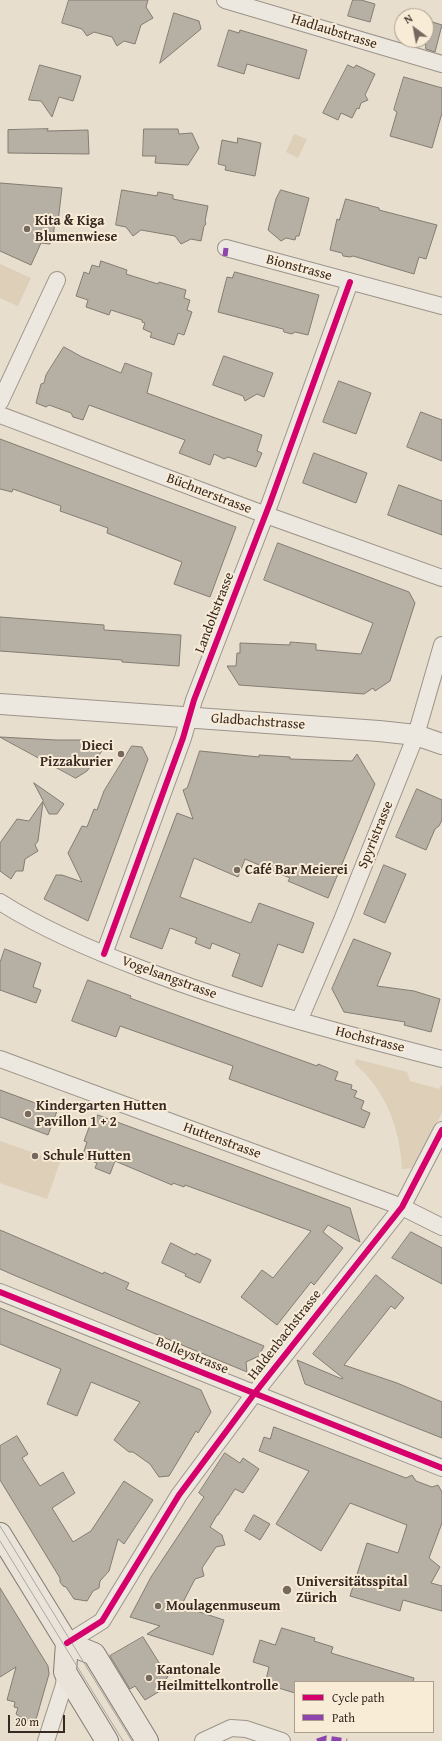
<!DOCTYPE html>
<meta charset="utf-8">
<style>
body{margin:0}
#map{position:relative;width:442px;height:1741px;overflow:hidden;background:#e8decd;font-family:"Gentium Book Plus",serif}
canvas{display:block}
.legend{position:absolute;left:294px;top:1681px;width:140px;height:52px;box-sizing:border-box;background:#f8ecd7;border:1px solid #ab9e8f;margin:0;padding:5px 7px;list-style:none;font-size:12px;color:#382923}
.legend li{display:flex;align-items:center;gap:8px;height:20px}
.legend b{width:20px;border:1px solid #ab9e8f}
.north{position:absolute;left:394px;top:8px;width:40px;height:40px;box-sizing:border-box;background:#f8ecd7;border:1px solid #ab9e8f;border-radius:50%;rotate:328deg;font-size:11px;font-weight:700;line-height:16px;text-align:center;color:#382923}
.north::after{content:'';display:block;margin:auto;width:14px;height:18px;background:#76685e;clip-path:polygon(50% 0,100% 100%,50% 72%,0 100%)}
.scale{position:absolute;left:8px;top:1715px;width:57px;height:18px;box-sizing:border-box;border:2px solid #382923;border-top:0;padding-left:5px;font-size:12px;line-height:14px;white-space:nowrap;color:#382923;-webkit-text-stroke:3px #f8ecd7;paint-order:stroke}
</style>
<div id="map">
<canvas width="442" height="1741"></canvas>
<ul class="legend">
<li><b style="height:5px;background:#d6006c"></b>Cycle path</li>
<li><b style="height:5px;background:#8e44ad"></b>Path</li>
</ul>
<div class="north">N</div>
<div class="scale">20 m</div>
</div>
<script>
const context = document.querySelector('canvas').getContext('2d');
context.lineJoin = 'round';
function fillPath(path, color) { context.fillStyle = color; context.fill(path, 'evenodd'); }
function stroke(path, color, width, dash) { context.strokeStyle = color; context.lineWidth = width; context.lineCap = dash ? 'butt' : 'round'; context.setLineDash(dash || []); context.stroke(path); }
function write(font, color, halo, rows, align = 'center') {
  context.font = font + ' "Gentium Book Plus",serif'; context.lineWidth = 4; context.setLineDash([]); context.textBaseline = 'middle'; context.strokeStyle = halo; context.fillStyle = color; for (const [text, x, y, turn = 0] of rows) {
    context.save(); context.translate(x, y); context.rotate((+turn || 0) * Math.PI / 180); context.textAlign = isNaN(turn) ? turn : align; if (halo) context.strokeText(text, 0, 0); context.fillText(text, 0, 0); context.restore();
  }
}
fillPath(new Path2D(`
 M294,134L307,139L298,158L286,152Z
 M0,264L31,278L18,306L0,298Z
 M356,1059L407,1072L410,1081L439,1089L442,1084V1113L414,1168L402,1169C400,1128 386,1091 355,1064Z
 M0,1141L60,1162L47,1199L0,1183Z`), '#ddcfb8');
const building = new Path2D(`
 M69,0H148L146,7L153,18L141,25L135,44L124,41L117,46L112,37L94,32L87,36L82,29L62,23Z
 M353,0H361L375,4L370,22L348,16Z
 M174,13L199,21L201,29L160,63Z
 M426,20L442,25L435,52L426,49Z
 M229,30L239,33L240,30L307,50L299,79L247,64L244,74L218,66Z
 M40,65L81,76L73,101L59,97L52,117L41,101L29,100Z
 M348,65L354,68L356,65L375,74L365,95L368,100L361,103L359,109L357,108L352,118L341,113L338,120L323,113Z
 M404,77L442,88V113L432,148L390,136L397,112L394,110Z
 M48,129L47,131L88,130L89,154L8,153V130Z
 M144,129H178L179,134L192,133L199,148L188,165L155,163L156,156H143Z
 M238,138L261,143L255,176L225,170L226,166L218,164L222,140L237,143Z
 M0,183L62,188L58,222L55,221L53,238H51L50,244L41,243L31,265L0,251Z
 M122,190L157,196L158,192L173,195V199L208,206L205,221L206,224L204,226L201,241L191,239L181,244L175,236L141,230L133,236L126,227L116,225Z
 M281,190L309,198L299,236H296L295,240L286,238L281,241L268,230L276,199Z
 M346,199L379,208V210L437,225L426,259L419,257L414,274L353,256L350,257L343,256L342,253L330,250L337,219L339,220Z
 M101,261L127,270L126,274L158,284L159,282L186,290L184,298L190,300L187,310L192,312L184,335L178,333L174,345L150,337L152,333L143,329L145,323L142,322V320L111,310L109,315L86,307L88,300L76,296L84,272L89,274L92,265L99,267Z
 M235,272L319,295L308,335L295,332L292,334L284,332L283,329L218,312L227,277L232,278Z
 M64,347L82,357L121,373L125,363L152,373L147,393L262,435L257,451L262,453L256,467L228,457L224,459L214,454L210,465L179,453L185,440L89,405L83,420L73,417L71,413L49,405L46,407L36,403L41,384L44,383L46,375Z
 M224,356L273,373L264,397L257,394L245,401L243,396L213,385Z
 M339,381L371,393L356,434L323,422Z
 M421,412L442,420V461L407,447Z
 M0,439L236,527L210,597L174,584L182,562L107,533L108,528L60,511L61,506L13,489L12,492L0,489Z
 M314,453L367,473L356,503L303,483Z
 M399,485L442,501V535L388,515Z
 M278,543L409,592L415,603L390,681L375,691L373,688L364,694L239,685L227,666H236L237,653H240V643L290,645V642L316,644V650L361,654L373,623L264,580Z
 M0,617L104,625V630L181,635L179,666L122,662V660L0,651Z
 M0,737L56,740H84L83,743L107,744L87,771L76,778Z
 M132,746L142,747L148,759L88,921L44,899L56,875H62L82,882L68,853L82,826L87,827L94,809L97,810L104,791Z
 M200,751L259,757V755L290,757V759L352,761L357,754L375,784L328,898L288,881L290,878L245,859L238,877L194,858L180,897L251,923L259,903L314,923L303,953L278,944L262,987L232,976L240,954L212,943L210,949L195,943L197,938L170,928L162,949L130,937L177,813L193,819L183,790L187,788Z
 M34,783L64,804L57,814H49L43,802L38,841L35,845L38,851L25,859L23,871H16L11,879L0,871V843L17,819L29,821L43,801Z
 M417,789L442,800V820L439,826L435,829L426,850L396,837Z
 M384,865L406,874L385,923L364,914Z
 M354,939L391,953L377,986L414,991L440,999L431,1032L404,1025L405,1022L344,1012L332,989Z
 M5,949L41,963L33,987L41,990L36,1003L0,990V963Z
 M88,980L131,996L130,998L223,1032L317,1066L318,1064L338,1072L335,1080L352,1085L351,1089L357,1091L354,1097L364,1101L361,1109L370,1113L364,1128L229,1079L233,1066L120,1026L116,1037L72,1021Z
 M0,1090L57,1111L48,1135L0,1117Z
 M98,1115L350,1208L360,1242L328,1225L323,1232L343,1248L314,1285L311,1282L277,1325L241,1297L262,1270L273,1278L311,1231L185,1185L184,1187L173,1183L172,1185L115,1161L110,1174L95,1168L97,1163L82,1157L87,1142L84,1141L90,1125L94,1126Z
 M0,1230L103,1274L104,1272L129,1283L126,1289L264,1346L259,1356L246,1362L247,1372L16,1276L0,1269Z
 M411,1232L442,1248V1284L392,1258Z
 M171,1243L195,1255L196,1253L211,1260L200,1283L185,1276L186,1274L162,1263Z
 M376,1275L404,1298L395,1309L391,1306L344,1365L397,1383L442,1402V1438L305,1384L297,1360L342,1379L343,1378L313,1354Z
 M0,1308L201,1390L211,1412L198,1433L196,1431L169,1476L159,1477L150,1464L133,1452H129L114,1440L140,1402L91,1382L77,1416L47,1404L61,1369L0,1344Z
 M274,1427L406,1478L412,1475L416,1481L432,1487L438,1485L442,1492V1523L429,1558L440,1567L431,1583L442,1586V1611L403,1600L400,1611L350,1596L367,1543L398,1553L407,1525L350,1503L321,1551L276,1524L309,1471L259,1451L264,1437L270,1439Z
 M17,1436L28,1454L22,1458L40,1486L63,1472L75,1493L52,1508L73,1542L91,1531L124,1481L153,1500L124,1544L118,1539L109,1571L100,1581L99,1588L93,1591L87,1601L74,1599L66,1587L63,1586L60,1582V1578L0,1480V1446Z
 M225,1453L240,1463L243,1458L259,1469L243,1493L235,1489L218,1515H217L210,1527L222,1535L225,1545L216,1547L202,1568L204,1576L195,1579L181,1606L224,1620L213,1655L147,1634L160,1626L130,1617L151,1577L204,1497L199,1493Z
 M254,1515L270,1524L260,1540L245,1531Z
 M0,1588L48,1666L49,1674L35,1723L24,1720L16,1714L18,1708L14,1707L15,1702L7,1700L16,1667L0,1677Z
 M282,1628L315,1638L314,1641L333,1647L331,1653L414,1678L413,1682H295V1693L265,1684L269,1667L253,1662L260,1640L275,1645Z
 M143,1637L168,1677L166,1678L170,1685L145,1700L135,1686L130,1689L110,1656Z`);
fillPath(building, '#b6afa3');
stroke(building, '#837c73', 1);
const minor = new Path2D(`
 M225,0L442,64
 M226,248L442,306
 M0,402L57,280
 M0,415L266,515L442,578
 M0,902C44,930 94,951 142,969C240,1007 341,1033 442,1059
 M104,954L183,738L194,700L270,503L350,282
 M299,1021L342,920L416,735L442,645
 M0,1059L402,1207L442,1227
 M0,1292L442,1468
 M67,1643L102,1621L179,1495L254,1394L402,1207L442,1130
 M46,1741L64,1685L65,1672
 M203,1741L231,1728L246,1729L282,1741`);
const tertiary = new Path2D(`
 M0,704L379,731L416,735L442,744`);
const primary = new Path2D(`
 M0,1534L67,1643L65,1672L107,1741
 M67,1643L94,1654L147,1741`);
stroke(minor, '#9c948a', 18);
stroke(tertiary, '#9c948a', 22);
stroke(primary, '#837c73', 24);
stroke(minor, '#ece7df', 16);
stroke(tertiary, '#ece7df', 20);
stroke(primary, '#e9e3d9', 22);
stroke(new Path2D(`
 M0,1526L132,1741
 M0,1541L123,1741`), '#aca7a0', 1);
stroke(new Path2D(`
 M225,256L226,248
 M317,1741L326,1738L347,1741`), '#8e44ad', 5, [10, 5]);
stroke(new Path2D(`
 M104,954L183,738L194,700L270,503L350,282
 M0,1292L442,1468
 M67,1643L102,1621L179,1495L254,1394L402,1207L442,1130`), '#d6006c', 6);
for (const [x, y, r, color] of [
 [27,229,4,"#76685e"],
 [121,754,4,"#76685e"],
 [237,870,4,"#76685e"],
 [28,1114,4,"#76685e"],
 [35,1156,4,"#76685e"],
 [287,1590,5,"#76685e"],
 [158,1606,4,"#76685e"],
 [149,1678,4,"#76685e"]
]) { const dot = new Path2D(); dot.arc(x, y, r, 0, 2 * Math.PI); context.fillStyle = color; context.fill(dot); stroke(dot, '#f8ecd7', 1.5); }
write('14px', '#382923', '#f8ecd7', [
 ["Hadlaubstrasse",334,32,17],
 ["Bionstrasse",299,268,15],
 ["Büchnerstrasse",209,494,21],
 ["Landoltstrasse",215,613,-69],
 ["Gladbachstrasse",258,722,4],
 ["Spyristrasse",376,835,-68],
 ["Vogelsangstrasse",169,978,20],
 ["Hochstrasse",370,1040,14],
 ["Huttenstrasse",222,1141,20],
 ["Haldenbachstrasse",285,1335,-52],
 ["Bolleystrasse",192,1356,22]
]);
write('bold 14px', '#382923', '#f8ecd7', [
 ["Kita & Kiga",35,221],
 ["Blumenwiese",35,237],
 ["Dieci",113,746,"right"],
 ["Pizzakurier",113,762,"right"],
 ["Café Bar Meierei",245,870],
 ["Kindergarten Hutten",36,1106],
 ["Pavillon 1 + 2",36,1122],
 ["Schule Hutten",43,1156],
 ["Universitätsspital",296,1582],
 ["Zürich",296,1598],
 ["Moulagenmuseum",166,1606],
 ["Kantonale",157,1670],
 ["Heilmittelkontrolle",157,1686]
], 'left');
</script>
